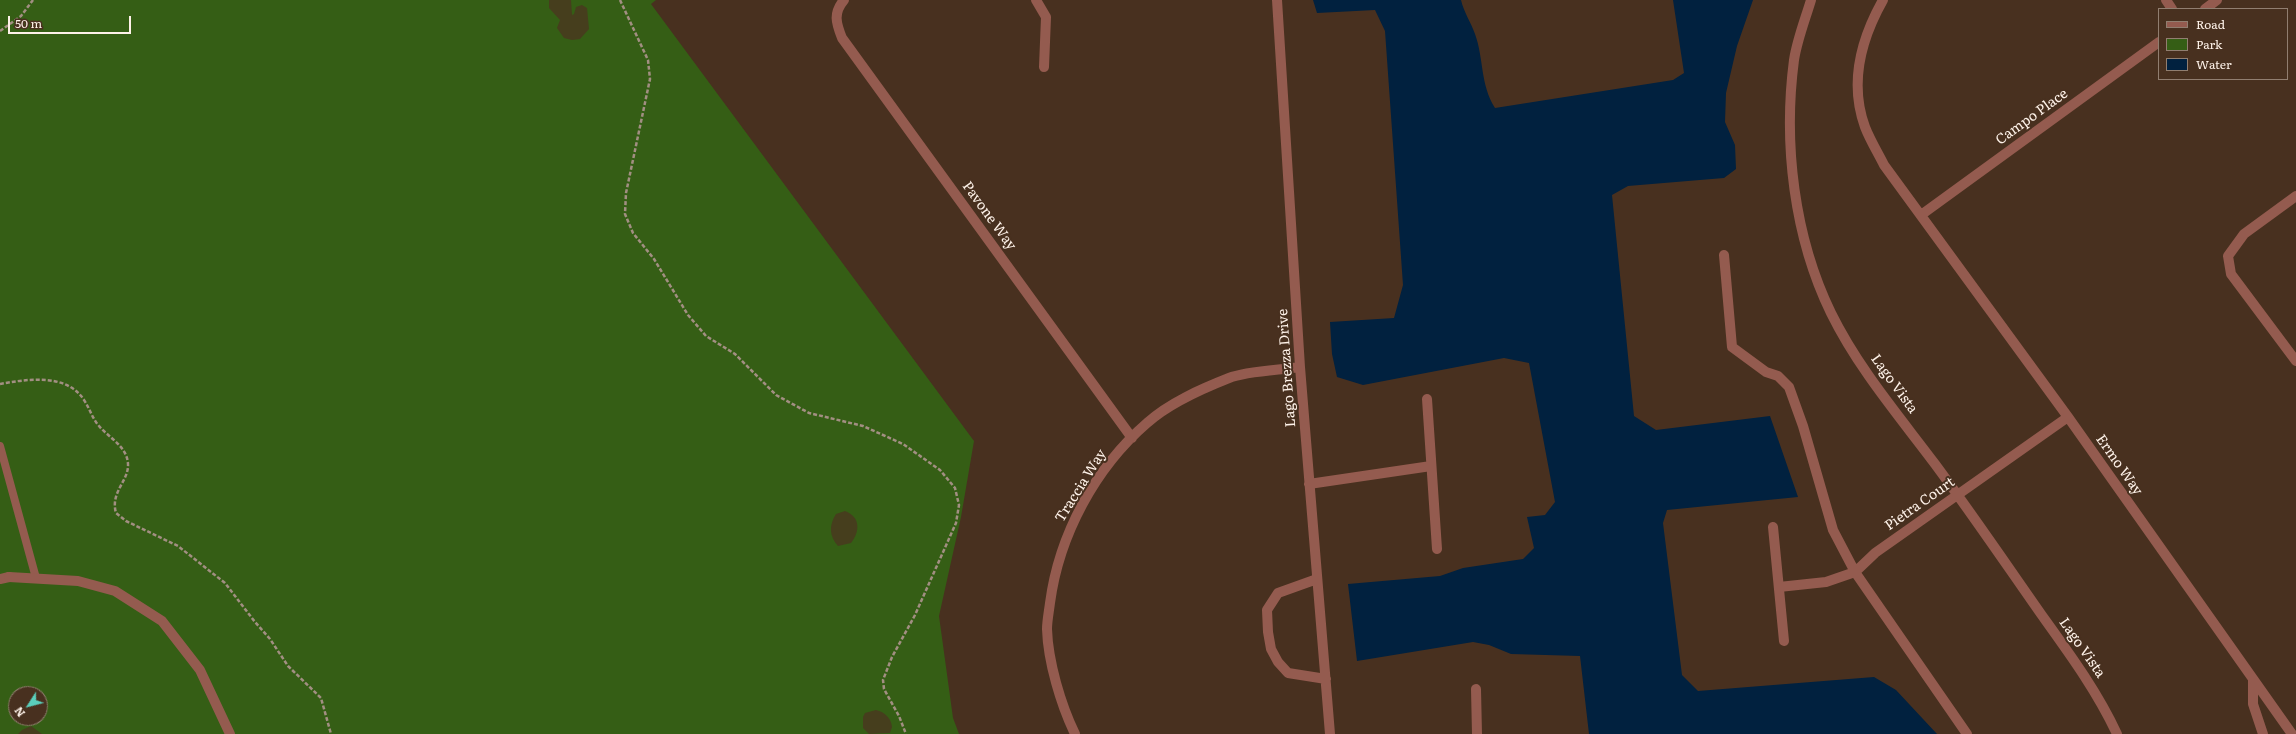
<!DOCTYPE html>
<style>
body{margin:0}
#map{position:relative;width:2296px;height:734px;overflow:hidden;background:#48301f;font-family:Literata,serif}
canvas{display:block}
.legend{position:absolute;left:2158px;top:8px;width:130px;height:72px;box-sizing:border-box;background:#48301f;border:1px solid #917e70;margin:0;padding:5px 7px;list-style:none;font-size:12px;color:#fef2e9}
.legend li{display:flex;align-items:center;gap:8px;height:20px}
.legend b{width:20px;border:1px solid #917e70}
.north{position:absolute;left:8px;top:686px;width:40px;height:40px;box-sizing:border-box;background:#48301f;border:1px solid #917e70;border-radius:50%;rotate:234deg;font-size:11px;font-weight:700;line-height:16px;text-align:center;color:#fef2e9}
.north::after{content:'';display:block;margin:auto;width:14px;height:18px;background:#5acebc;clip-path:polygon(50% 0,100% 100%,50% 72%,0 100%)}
.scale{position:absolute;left:8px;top:16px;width:123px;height:18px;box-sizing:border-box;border:2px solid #fef2e9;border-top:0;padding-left:5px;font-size:12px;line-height:14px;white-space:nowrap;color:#fef2e9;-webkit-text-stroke:3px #48301f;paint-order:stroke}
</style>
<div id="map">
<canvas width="2296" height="734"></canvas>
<ul class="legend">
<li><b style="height:5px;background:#945b4f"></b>Road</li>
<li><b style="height:11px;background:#355e15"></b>Park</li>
<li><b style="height:11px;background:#01213f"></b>Water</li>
</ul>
<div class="north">N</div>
<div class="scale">50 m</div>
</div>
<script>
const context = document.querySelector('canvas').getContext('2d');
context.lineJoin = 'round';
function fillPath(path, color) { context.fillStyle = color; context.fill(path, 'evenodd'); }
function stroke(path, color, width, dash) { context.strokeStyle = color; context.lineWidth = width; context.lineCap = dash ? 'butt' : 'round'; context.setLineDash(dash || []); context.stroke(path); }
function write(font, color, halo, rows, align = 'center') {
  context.font = font + ' Literata,serif'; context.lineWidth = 4; context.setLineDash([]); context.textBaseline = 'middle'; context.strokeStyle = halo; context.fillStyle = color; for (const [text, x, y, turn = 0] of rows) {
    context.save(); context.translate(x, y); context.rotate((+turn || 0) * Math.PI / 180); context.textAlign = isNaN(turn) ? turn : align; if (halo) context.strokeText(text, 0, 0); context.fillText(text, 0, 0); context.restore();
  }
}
fillPath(new Path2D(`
 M0,0H656L651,4L974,441L961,517L939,616L953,718L959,734H0ZM16,694H40V718H16Z`), '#355e15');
fillPath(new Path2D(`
 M549,0H571L572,15L574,14L576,7L582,5L587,8L589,29L580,39L572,40L564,38L557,28L560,20L549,8Z
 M845,511C861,517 860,532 851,543L838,546C829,536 829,525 836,514Z
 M876,710C885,712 891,718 892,727L890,733L869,734L863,728V717L865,713Z
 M31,726L42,734H18L22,730Z`), '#463e1d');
fillPath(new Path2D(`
 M1313,0H1461C1464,13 1471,22 1475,34C1484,59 1480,84 1495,108L1673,80L1684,73L1673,0H1753L1737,46L1726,93L1725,122L1735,145L1736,169L1724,178L1628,186L1612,195L1634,416L1656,430L1770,416L1798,497L1667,510L1663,523L1682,675L1698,691L1874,677L1896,690L1937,734H1589L1580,656L1511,654L1489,645L1473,642L1357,661L1348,584L1440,576L1463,568L1523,559L1534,548L1527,517L1545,515L1555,502L1529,363L1504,358L1363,385L1337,377L1332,354L1330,322L1394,318L1403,285L1385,31L1375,10L1317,13Z`), '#01213f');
stroke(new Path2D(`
 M620,0L648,60L650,79L626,193L625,214L633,233L654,259L688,315L706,336L735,354L776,395L809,413L863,426L903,444L940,470L955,488L959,505L956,523L915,615L892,657L883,680L884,689L899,716L906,734
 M0,31L21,16L33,0
 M0,384C27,379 67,373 84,400C90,409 92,418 99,426C109,438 127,446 128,464C129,481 110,492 116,513L126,521L178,546L225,583L255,622L270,639L288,666L321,698L331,734`), '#a28f82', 2.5, [4, 2]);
stroke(new Path2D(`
 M0,446L36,578`), '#945b4f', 8);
stroke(new Path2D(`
 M844,0C833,13 836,23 842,38L1132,438
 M1036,0L1046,17L1044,67
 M1277,0L1300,367L1330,734
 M1811,0C1805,20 1797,40 1794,60C1783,144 1794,237 1831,313C1858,368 1899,416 1935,464C1972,514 2006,564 2041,614C2069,653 2097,691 2117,734
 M1883,0C1861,39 1849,83 1865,127C1870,140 1878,153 1884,165L2068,417L2292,734
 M2166,0L2172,9
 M2205,9L2217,0
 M2296,196L2244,234L2228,256L2231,274L2296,361
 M1921,215L2159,42
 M1724,255L1732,347L1766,372L1778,376L1789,387L1803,426L1833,530L1855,572L1967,734
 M1427,399L1437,549
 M1309,484L1431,466
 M1773,527L1784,641
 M0,579L9,577
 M1317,579L1278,593L1267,610L1268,632L1271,649L1278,662L1288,673L1326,679
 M1779,587L1826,582L1855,572L1875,553L2068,417
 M2253,679V704L2263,734
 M1476,689L1477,734
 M1075,734C1061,705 1048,662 1047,629C1047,621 1049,611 1050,603C1059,535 1095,468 1147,423C1169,403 1201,389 1229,378C1246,371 1281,370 1300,367`), '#945b4f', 10);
stroke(new Path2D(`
 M9,577L78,581L115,591L162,621L200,670L230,734`), '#945b4f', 10);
write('14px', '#fef2e9', '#48301f', [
 ["Campo Place",2032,117,-36],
 ["Pavone Way",989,216,54],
 ["Lago Brezza Drive",1287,368,-94],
 ["Lago Vista",1894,384,54],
 ["Ermo Way",2119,465,55],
 ["Traccia Way",1081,486,-58],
 ["Pietra Court",1920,504,-35],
 ["Lago Vista",2082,648,55]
]);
</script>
